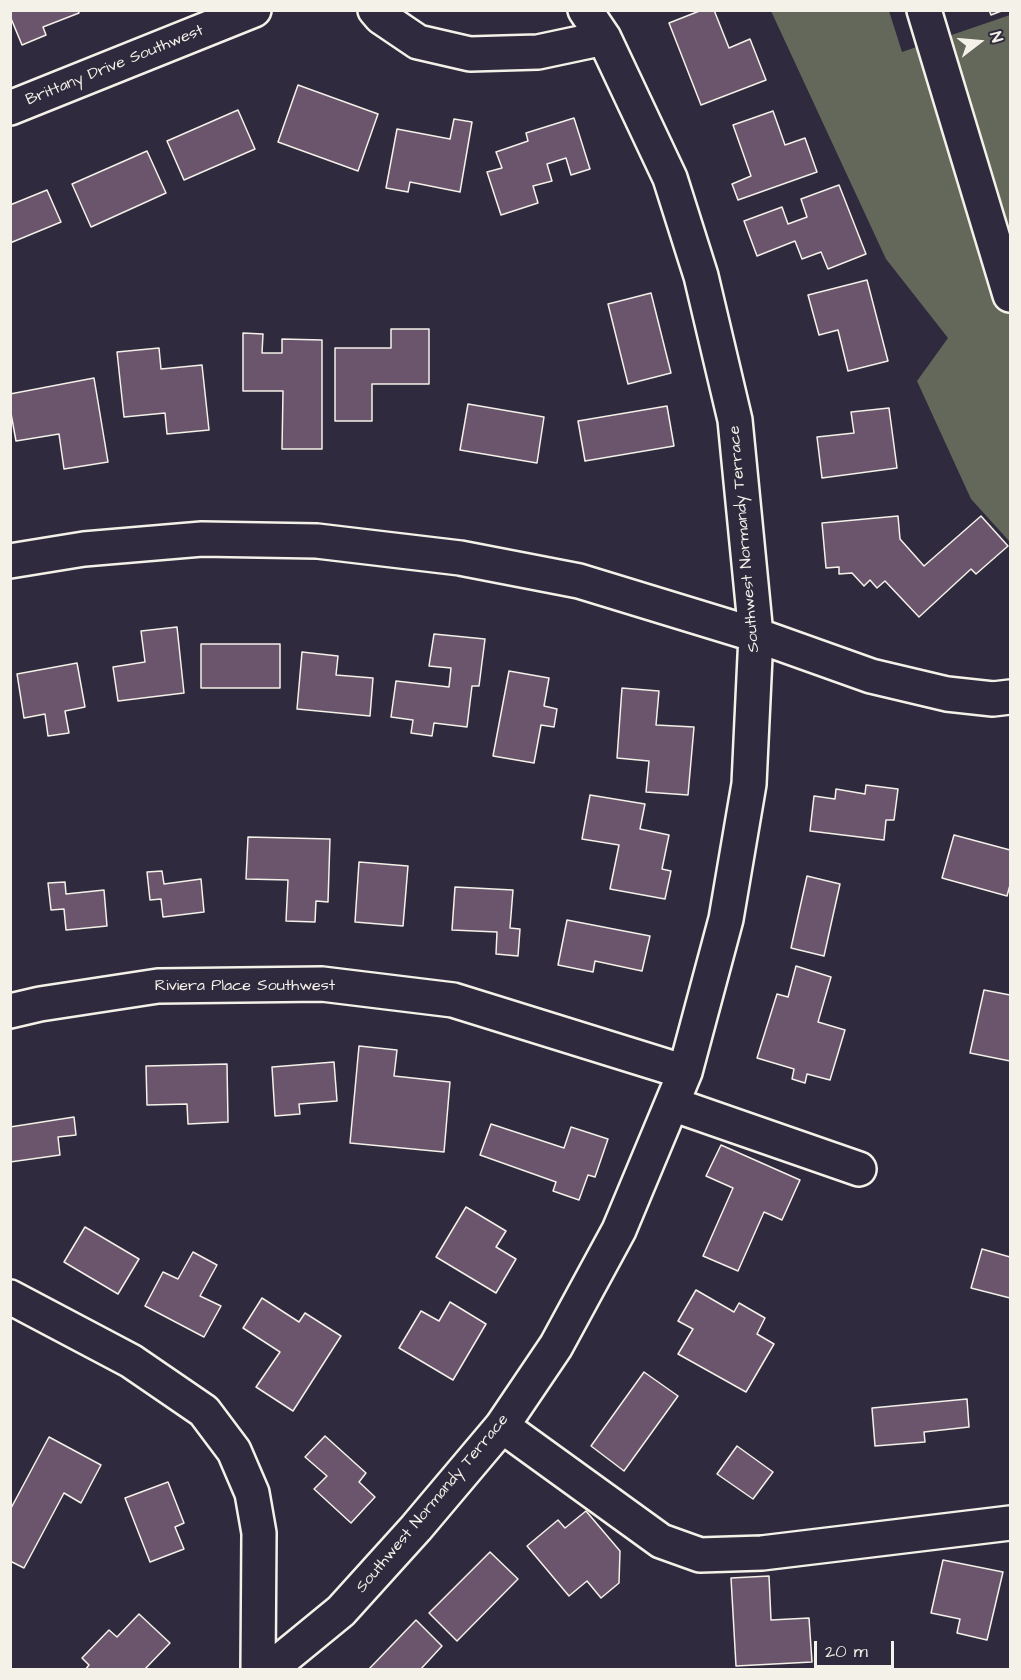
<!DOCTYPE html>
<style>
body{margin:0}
#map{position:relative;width:1021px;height:1680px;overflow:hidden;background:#2f2a3d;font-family:"Architects Daughter",sans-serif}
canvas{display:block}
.frame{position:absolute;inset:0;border:12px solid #f4f1e8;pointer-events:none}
.north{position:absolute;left:949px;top:12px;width:60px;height:60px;-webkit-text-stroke:4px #2f2a3d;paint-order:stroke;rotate:74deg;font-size:16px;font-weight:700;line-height:24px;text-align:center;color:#f4f1e8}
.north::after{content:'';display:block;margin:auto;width:21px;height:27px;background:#f4f1e8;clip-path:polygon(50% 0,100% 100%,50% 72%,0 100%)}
.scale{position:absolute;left:814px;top:1641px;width:80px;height:27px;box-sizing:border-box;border:3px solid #f4f1e8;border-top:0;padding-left:8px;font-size:18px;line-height:21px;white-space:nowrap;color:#f4f1e8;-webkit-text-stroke:4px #2f2a3d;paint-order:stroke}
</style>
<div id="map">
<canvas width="1021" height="1680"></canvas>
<div class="frame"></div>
<div class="north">N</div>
<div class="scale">20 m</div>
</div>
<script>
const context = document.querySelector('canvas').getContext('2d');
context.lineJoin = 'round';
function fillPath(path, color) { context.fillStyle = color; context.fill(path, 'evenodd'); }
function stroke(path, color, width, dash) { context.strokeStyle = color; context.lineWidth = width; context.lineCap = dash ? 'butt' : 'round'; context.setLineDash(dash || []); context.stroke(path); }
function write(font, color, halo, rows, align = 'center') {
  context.font = font + ' "Architects Daughter",sans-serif'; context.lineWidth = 5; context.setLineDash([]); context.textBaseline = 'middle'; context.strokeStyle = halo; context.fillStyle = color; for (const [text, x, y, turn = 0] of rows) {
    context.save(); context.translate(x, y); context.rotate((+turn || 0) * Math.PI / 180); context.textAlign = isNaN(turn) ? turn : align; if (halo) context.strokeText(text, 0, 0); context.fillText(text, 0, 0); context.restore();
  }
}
fillPath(new Path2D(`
 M771,11H889L902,52L1010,15V542L971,499L917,381L948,338L886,259Z`), '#64685a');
const building = new Path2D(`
 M10,10H78L79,13L43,27L46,35L22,45L10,16Z
 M702,10H714L729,48L750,39L766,80L701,105L669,23Z
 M989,10H1004L991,15Z
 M298,85L378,114L358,171L278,142Z
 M238,110L255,149L184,180L167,141Z
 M773,111L785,145L805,138L817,172L738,200L732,184L751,176L733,125Z
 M574,118L590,169L571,175L566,158L547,164L552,181L533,186L538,203L501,215L487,172L502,168L496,152L528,141L526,133Z
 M454,119L472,122L460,192L410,182L408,192L386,188L397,129L450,139Z
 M147,151L166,193L91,227L72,184Z
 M839,185L866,254L828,269L821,252L802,259L795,241L757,256L744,221L782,207L788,224L807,217L801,199Z
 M47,190L61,222L10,243V205Z
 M867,280L888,361L848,371L838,330L819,335L808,295Z
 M651,293L671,373L628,384L608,304Z
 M391,329H429V384H372V421H335V348H391Z
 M243,333L263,334L262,353H282V339L322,340V449H282L283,391H243Z
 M159,348L161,369L202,365L209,430L167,434L165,413L124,417L117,352Z
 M94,378L108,462L64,469L59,434L16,441L10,408V394Z
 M468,404L544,417L537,463L460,450Z
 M667,406L674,446L585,461L578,421Z
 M889,408L897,468L822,478L817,437L854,433L851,412Z
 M898,516L900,539L924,566L981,516L1008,546L976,574L971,569L919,617L885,581L877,588L870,580L864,586L852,573L839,574V567L826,568L822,523Z
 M177,627L184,693L118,701L113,667L145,662L141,631Z
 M434,634L485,639L479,686H472L467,727L434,723L432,736L411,733L413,720L391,717L396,681L449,687L451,668L429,666Z
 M201,644H280V688H201Z
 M302,652L338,656L336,675L373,678L370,716L297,709Z
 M77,663L85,707L65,711L69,733L48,736L45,714L24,718L17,674Z
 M509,671L549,678L544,706L557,709L554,727L541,725L534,763L493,756Z
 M622,688L659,691L656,725L694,727L688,795L646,792L649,761L617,758Z
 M866,785L898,789L894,820H886L884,840L810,831L814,796L835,799L836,789L865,794Z
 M590,795L645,804L640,829L669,835L662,869L671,871L665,899L610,889L619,845L582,839Z
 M954,835L1010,850V885L1007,896L942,878Z
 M248,837L330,839L328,902L316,901L315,922L286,921L288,880L246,879Z
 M359,862L408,866L403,926L355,922Z
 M162,871L164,884L201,879L204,912L163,917L161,899L150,900L147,872Z
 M807,876L840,884L824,956L791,948Z
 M65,882L66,894L104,890L107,926L66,930L64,909L51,910L48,883Z
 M455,887L513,890L510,928L520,929L518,956L496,954L497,932L452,930Z
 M567,920L650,936L642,971L595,961L593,972L558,965Z
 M796,966L831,977L818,1022L845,1030L830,1080L807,1074L805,1083L792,1079L794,1069L757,1058L777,994L788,997Z
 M984,990L1010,995V1061L970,1053Z
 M359,1046L397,1050L394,1076L450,1082L444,1152L350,1143Z
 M334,1062L337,1101L299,1104L300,1114L275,1116L272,1067Z
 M227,1064L228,1122L188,1124L187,1104L147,1105L146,1066Z
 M74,1117L76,1135L58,1137L60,1155L10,1162V1127Z
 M491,1124L564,1148L571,1127L608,1139L595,1177L588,1175L579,1200L553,1191L556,1182L480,1155Z
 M721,1145L800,1180L782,1220L764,1212L738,1271L703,1256L733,1188L706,1176Z
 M466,1207L506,1231L496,1247L516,1259L496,1293L436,1257Z
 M85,1227L139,1259L118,1294L64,1262Z
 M982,1249L1010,1257V1298L971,1288Z
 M193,1252L217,1265L200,1296L221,1306L204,1337L145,1306L163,1272L178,1279Z
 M696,1290L734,1312L739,1303L765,1318L757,1334L774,1344L746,1392L678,1354L693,1329L678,1321Z
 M262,1298L299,1322L305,1313L341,1336L293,1411L256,1387L280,1352L243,1328Z
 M450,1302L486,1324L453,1380L399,1348L421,1311L439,1321Z
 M644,1372L678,1396L624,1471L591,1446Z
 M967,1399L969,1427L924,1432L925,1442L875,1446L872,1408Z
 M325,1436L366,1473L359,1482L375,1497L351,1523L314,1489L327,1476L305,1457Z
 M49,1437L101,1465L81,1503L64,1493L24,1568L10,1561V1510Z
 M737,1446L773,1472L753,1499L717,1474Z
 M168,1482L184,1523L175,1527L184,1549L150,1562L125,1498Z
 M586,1511L620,1551L619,1583L601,1598L587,1581L569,1596L527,1546L558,1520L565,1528Z
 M490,1552L518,1579L457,1641L429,1613Z
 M943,1560L1003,1572L987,1640L957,1633L960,1619L931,1613Z
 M769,1576L771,1620L809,1618L812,1662L736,1666L731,1578Z
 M139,1614L170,1643L144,1670H85L89,1665L82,1658L109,1630L117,1637Z
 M416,1620L442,1646L420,1670H368Z`);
fillPath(building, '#6a556c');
stroke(building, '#f4f1e8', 1.5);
const minor = new Path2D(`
 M375,10L381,17L418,42L470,54L538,52L604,38
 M924,10L1010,295
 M10,108L254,10
 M10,561L84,549L202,539L317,541L460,558L579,581L756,635L871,676L947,694L993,699L1010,697
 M10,1011L40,1004L158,986L322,984L453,1000L685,1072
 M672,1104L859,1169
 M10,1297L131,1361L204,1411L234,1451L252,1493L259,1533L258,1670
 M502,1426L661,1541L700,1555L762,1553L1010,1523
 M269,1670L341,1611L416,1528L502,1426L556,1346L619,1230L685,1072L726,919L749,784L756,635L735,420L701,276L670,178L604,38L585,10`);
stroke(minor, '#f4f1e8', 38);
stroke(minor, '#2f2a3d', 33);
write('16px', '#f4f1e8', '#2f2a3d', [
 ["Brittany Drive Southwest",115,66,-22],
 ["Southwest Normandy Terrace",745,539,-95],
 ["Riviera Place Southwest",245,987],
 ["Southwest Normandy Terrace",433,1504,-50]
]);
</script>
